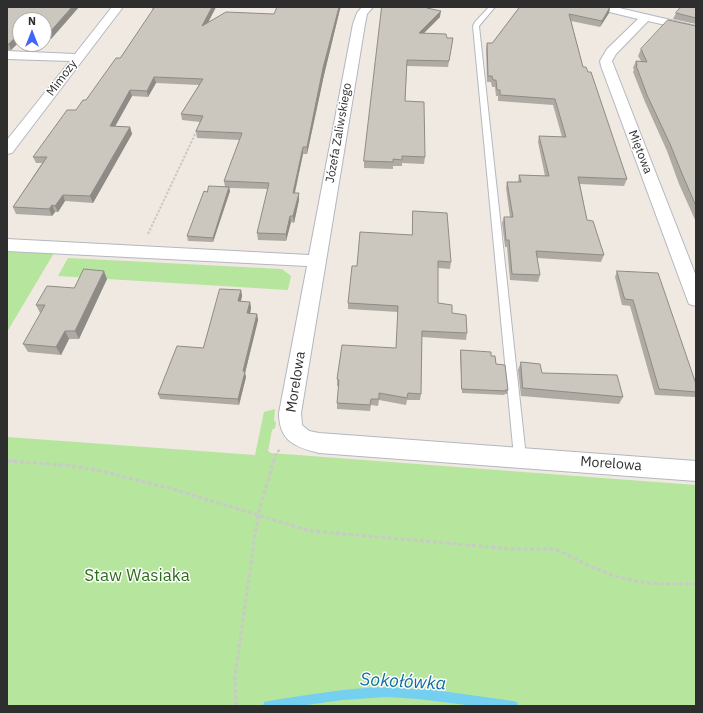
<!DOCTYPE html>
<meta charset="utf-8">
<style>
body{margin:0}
#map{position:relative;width:703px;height:713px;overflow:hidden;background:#efe9e1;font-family:"IBM Plex Sans",sans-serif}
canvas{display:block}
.frame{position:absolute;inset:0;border:8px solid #2e2e2e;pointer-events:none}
.north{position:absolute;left:12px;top:12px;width:40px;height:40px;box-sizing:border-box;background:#fff;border:1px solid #ababab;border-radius:50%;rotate:0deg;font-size:11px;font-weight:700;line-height:16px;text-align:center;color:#2e2e2e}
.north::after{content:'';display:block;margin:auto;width:14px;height:18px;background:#4264fb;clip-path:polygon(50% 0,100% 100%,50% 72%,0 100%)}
</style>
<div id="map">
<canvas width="703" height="713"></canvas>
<div class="frame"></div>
<div class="north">N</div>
</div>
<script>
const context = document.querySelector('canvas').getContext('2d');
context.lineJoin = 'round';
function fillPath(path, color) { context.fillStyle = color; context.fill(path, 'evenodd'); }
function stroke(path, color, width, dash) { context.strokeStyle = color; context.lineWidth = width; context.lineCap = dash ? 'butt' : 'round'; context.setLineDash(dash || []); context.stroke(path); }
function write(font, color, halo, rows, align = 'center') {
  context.font = font + ' "IBM Plex Sans",sans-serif'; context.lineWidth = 3; context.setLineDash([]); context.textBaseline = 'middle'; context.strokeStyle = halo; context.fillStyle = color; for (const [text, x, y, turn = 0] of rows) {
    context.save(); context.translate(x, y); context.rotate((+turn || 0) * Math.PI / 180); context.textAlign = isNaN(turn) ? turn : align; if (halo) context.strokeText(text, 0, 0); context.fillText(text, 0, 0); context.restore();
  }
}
fillPath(new Path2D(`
 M7,252L54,253L7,332Z
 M68,258L282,269L291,276L288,290L58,276Z
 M275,409L274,420L276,423L275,428L272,430L268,451L271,453L696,485V706H7V437L255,455L264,412Z`), '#b6e59e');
fillPath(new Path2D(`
 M386,687L434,690L513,701L517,702L518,706H475L418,699L386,697L342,700L300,706H263L264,702L268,701C307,695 346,688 386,687Z`), '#75cff0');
const service = new Path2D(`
 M489,7H495L479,26L526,457L524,460L520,462L516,460L514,457L473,26L475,22Z`);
const minor = new Path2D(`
 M112,7H123L12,153L7,154V140L70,61L7,59V51L75,54Z
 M362,7H373L367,14L365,24L301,413L302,425L309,431L319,433L696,461V481L319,453C295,447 279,441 279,413L307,266L7,251V239L309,255L353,24L357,13Z
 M596,7H615L696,26V32L648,21L616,54L612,61L696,276V306L689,304L687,299L601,66L600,61L607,49L638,19L597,9Z`);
stroke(service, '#b4b7c1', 2);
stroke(minor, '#b4b7c1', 2);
stroke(new Path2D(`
 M148,234L197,130`), '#c9c9c9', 2, [2.5, 1.5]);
stroke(new Path2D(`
 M7,461H14
 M274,461L277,452L281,449`), '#c9c9c9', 2.5, [3, 2]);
stroke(new Path2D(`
 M7,461L64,465L97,470L176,490L310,531L513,549H551L560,551L587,565L614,576L635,581L660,584H696
 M236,706L235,676L255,535L260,507L274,460`), '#c9c9c9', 3, [4, 2.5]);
fillPath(service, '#fff');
fillPath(minor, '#fff');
fillPath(new Path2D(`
 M7,7H79L51,39H44V20H20V41L11,50H7Z
 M152,7H216L208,23L274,14L340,9L324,75L307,154H303L295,193L299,200L294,223L291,222L286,241L258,240L257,233L268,189L229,188L230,191L213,242L188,241L187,236L207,192L225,187L224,181L240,140L197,138L196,131L200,122L182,120L181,114L199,85L156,83L148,97L132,96L115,126L130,127L132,134L93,203L65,201L58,212H55L52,216L16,214L13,207L42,163H36L33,157L86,100L120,58L153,11Z
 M382,7H431L429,9L440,17L424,33L447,38H453L448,67L407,66L405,101L425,157L424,164L402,163V166H393V169L364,168V161Z
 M520,7H610L609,13L600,27L571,21L583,67L627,179L624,186L580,184L587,220L604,255L601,262L537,258L540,275L538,282L510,280L507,247H505L502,223L504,217H510L506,188L507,182H518L519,175L545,176L538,142L539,136L562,137L553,105L498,101V96H496L495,87H492L491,82H487L486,49L487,43H492Z
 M696,7V24L673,19L676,13Z
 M696,26V222L679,184L667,151L645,102L633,72L634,70L633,68L636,61H641L638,56L641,49Z
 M360,232L451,262L450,269L438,268V303L452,313L467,333L466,340L422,337L421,394L420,400H407L406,405L379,400L378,406L371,405L370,411L337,409V403L339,386H337V379L396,348L398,312L348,309V303L357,266Z
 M617,271L696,384V396L695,397L655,395L630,306L622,305L615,277Z
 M107,279L79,339H69L61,355L28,352L23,344L41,313H40L36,305L74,288Z
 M241,290L242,296L241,301L250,302L251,308L250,313L257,314L258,320L245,373L246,377L239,405L160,399L158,394L203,348Z
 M461,350L491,356L508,390L507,394H505L504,395L462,393L460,354Z
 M521,362L542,373L623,397L619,404L521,396L518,370Z`), '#afaba4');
fillPath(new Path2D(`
 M72,7H79L51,39L49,33Z
 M212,7H216L203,32L202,26Z
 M339,7H342L340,9L324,75L307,154V147L323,68Z
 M610,7L609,13L600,27L602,21Z
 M441,11L440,17L418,39L419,33Z
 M19,33L20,36V41L11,50L9,44Z
 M154,77L156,83L148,97L147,91Z
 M130,90L132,96L112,132L110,126Z
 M130,127L132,134L93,203L90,196Z
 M303,147V154L293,200V193Z
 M229,187L230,191L213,242V238Z
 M299,193V200L294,223L293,216Z
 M63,195L65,201L58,212L55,206Z
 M52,205L55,212L52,216L49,209Z
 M290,216L291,222L286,241V234Z
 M104,271L107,279L79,339L75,331Z
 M241,290L242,296L239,307L238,301Z
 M250,302L251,308L249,319L247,313Z
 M257,314L258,320L245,373L246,377L239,405L238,399L243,371Z
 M65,331L69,339L61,355L56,347Z`), '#8e8b86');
const building = new Path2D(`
 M7,7H72L49,33H44V20H20V33H19L9,44H7Z
 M155,7H212L202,26L226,12L274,14L277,7H339L323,68L307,147H303L293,193H299L293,216H290L286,234L257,233L269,183L224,181L242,133L196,131L203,116L181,114L203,79L154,77L147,91L130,90L110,126L130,127L90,196L63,195L55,206L52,205L49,209L13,207L47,157H33L67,110H76L83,100H86L116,58H120Z
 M382,7H428L427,8L441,11L419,33L446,34L447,38H453L449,61L407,60L405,101L424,102L425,157L402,156V160L393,159V162L364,161Z
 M520,7H610L602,21L569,14L583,67H586L588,72H591L627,179L578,177L587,220L593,221L604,255L536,251L540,275L512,274L509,240H506L504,217H513L507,182H521L519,175L549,176L539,136L566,137L555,99L500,95V90H497L496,80H493L492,76H488L487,43H492Z
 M681,7H696V18L676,13Z
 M668,20L696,26V206L683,176L670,144L647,95L636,65H637L636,61L647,62L641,49Z
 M209,186L229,187L213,238L187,236L204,191L207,192Z
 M413,211L447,213L451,262L438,261V303L452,305V313L466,315L467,333L422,331L421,394L408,393L407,398L379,393V399H371L370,405L337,403L339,380L337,379L342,345L396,348L398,306L348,303L352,266H357L360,232L412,235Z
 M84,269L104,271L75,331H65L56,347L23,344L45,305H36L47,286L74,288Z
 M617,271L658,273L696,384V392L659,389L633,300L625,299Z
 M220,289L241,290L238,301L250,302L247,313L257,314L243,371L245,372L238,399L158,394L177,346L203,348Z
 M461,350L491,352V356H495L496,364L505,365L508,390H505L506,391L462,389Z
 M521,362L540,364L542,373L617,375L623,397L523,388Z`);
fillPath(building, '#cbc7bf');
stroke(building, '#8e8b86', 1);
write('12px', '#2e2e2e', '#fff', [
 ["Mimozy",62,78,-53],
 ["Józefa Zaliwskiego",339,133,-80],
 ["Miętowa",640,152,69]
]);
write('14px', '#2e2e2e', '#fff', [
 ["Morelowa",296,382,-81],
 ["Morelowa",611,464,4]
]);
write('17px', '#2c6e1b', '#fff', [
 ["Staw Wasiaka",137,576]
]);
write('italic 18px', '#0d6fa3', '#fff', [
 ["Sokołówka",403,682,3]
]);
</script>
